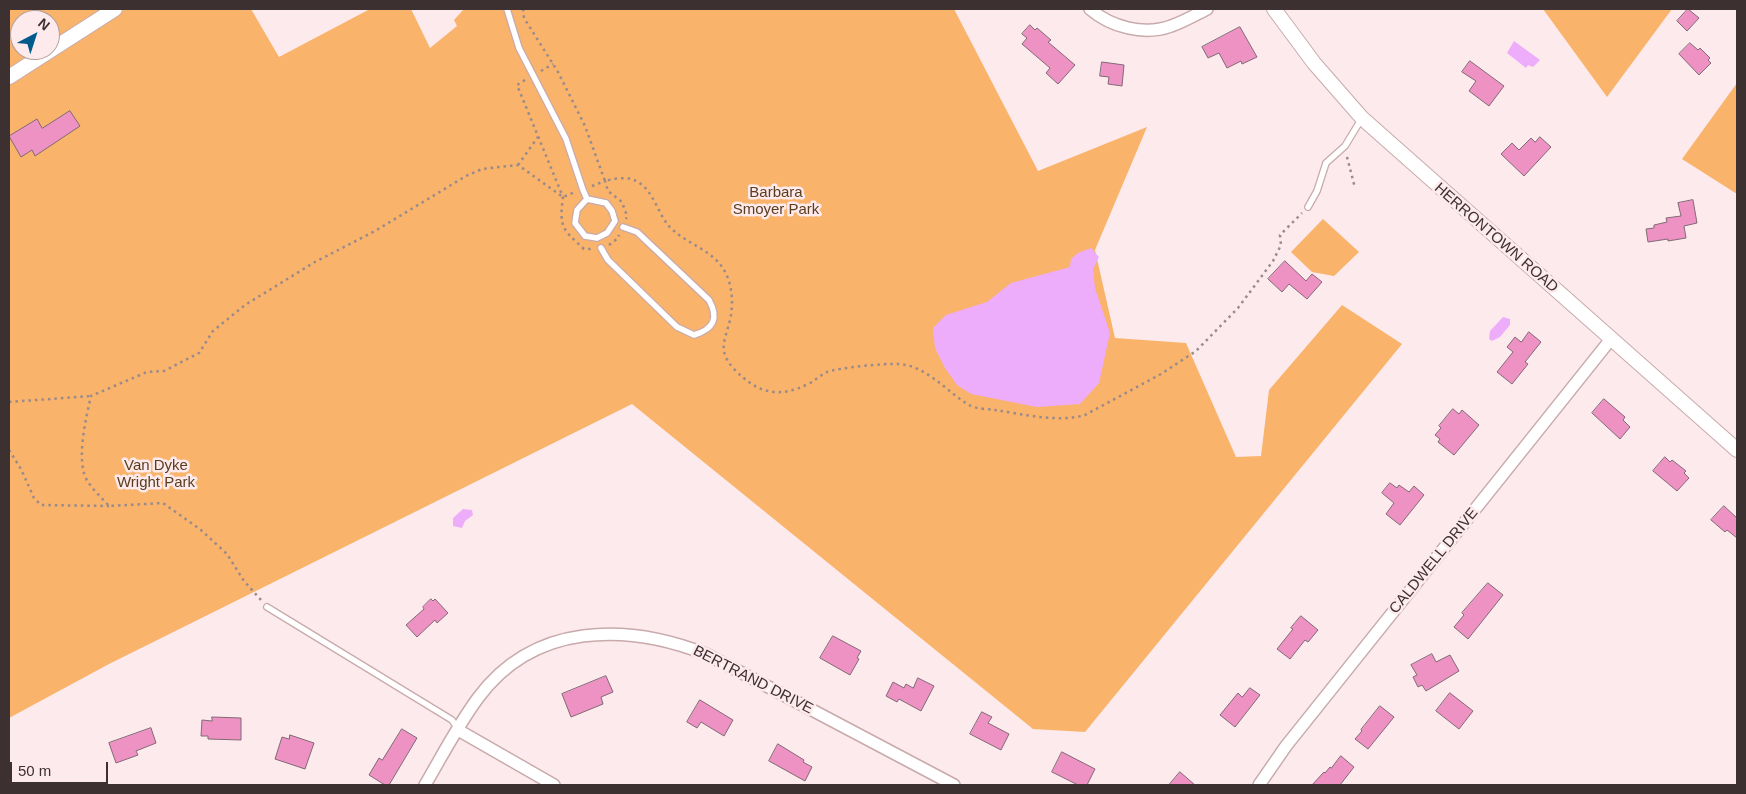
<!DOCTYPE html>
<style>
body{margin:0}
#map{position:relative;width:1746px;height:794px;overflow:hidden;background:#fdeaec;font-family:Arial,sans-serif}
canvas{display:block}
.frame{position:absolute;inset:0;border:10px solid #3c3031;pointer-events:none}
.north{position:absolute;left:10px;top:10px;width:50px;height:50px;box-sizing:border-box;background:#fdeaec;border:1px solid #b0a0a1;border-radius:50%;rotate:40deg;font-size:14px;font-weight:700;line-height:20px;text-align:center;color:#3c3031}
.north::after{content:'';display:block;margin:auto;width:18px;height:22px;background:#005b8c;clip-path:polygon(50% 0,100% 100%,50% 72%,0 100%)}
.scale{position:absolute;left:10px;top:762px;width:98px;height:22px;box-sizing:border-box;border:2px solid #3c3031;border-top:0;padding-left:6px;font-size:15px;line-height:18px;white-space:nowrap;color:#3c3031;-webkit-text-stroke:4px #fdeaec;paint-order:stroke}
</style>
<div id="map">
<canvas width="1746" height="794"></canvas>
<div class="frame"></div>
<div class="north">N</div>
<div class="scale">50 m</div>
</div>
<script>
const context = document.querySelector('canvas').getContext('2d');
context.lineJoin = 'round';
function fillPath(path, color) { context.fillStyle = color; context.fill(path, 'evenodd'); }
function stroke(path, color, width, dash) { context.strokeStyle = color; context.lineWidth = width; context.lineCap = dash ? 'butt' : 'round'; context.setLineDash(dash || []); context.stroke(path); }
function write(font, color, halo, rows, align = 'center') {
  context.font = font + ' Arial,sans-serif'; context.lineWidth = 5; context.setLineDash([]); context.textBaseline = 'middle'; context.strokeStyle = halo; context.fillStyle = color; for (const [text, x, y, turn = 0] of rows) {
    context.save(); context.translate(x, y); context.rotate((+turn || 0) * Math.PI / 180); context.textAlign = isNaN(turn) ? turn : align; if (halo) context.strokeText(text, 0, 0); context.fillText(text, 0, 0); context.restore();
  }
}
fillPath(new Path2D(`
 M9,9H251L279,57L370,9H411L430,48L457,26L454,20L464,9H954L1038,171L1147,127L1095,250L1115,338L1186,343L1236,457L1261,456L1269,390L1342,305L1402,344L1085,732L1033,729L632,404L109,664L9,718ZM20,20H50V50H20Z
 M1543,9H1672L1607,97Z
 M1737,83V194L1682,159Z
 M1323,219L1359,252L1334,276L1312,272L1291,252Z`), '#f9b36b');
fillPath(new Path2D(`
 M1514,41L1540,60L1533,67L1528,65L1526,68L1507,53Z
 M1091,248L1099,257L1093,269L1095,288L1110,333L1099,383L1080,404L1037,407L971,394L957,385L945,368L935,348L933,328L946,315L987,302L1011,283L1070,267L1071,259L1078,253Z
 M1503,317L1510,319V325L1500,337L1492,341L1489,339L1490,331Z
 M463,509L472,510L473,515L465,521L462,528L453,526V518Z`), '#eeadfa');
const building = new Path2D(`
 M1688,9L1699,18L1687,31L1677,21Z
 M1030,25L1035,30L1037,28L1051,40L1048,42L1075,65L1058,84L1046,73L1050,68L1022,44L1027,38L1022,34Z
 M1240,27L1257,57L1242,64L1241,61L1227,68L1219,53L1208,58L1202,47Z
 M1690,43L1698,50L1700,48L1710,58L1708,60L1711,63L1699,75L1679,54Z
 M1470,61L1504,86L1489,106L1469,91L1476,81L1462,72Z
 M1102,62L1124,65L1122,86L1108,84L1109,77L1100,76Z
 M70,111L80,126L35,156L32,150L21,157L9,136L37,119L42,128Z
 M1540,137L1551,147L1524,176L1501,154L1512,143L1519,150L1531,138L1535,142Z
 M1693,200L1697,223L1684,226L1686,238L1668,241V239L1648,242L1646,229L1654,228V225L1667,222L1666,218L1681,216L1678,203Z
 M1285,261L1306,281L1312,274L1322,282L1307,299L1289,284L1282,292L1268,279Z
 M1529,332L1541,342L1525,362L1528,364L1512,384L1497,372L1513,352L1507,347L1515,337L1521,342Z
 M1604,399L1625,417L1623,420L1630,427L1620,439L1592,413Z
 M1453,409L1459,414L1462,410L1479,425L1454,455L1438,442L1440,439L1435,435L1441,428L1439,426Z
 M1665,457L1670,462L1672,460L1686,471L1684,473L1689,478L1677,491L1653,471Z
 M1390,483L1397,488L1399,485L1409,492L1414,486L1424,495L1400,525L1386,514L1394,503L1382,493Z
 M1724,506L1737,518V538L1727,530L1725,532L1711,520Z
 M1488,583L1503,595L1468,639L1454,627L1464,615L1462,613Z
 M431,599L433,601L435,599L448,613L437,623L435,620L417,637L406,625L424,609L423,607Z
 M1301,616L1318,630L1308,642L1305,640L1290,659L1277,649L1293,629L1291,628Z
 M833,636L861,651L857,658L859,659L850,675L820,658Z
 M1432,654L1436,662L1450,655L1459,671L1426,691L1422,685L1418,687L1413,677L1417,675L1411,665Z
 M606,676L613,692L601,697L603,704L571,717L562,694Z
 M918,678L934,686L921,711L899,699L897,702L886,696L893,682L904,688L906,684L913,688Z
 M1250,688L1260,695L1235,727L1220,715L1238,693L1242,697Z
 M1450,693L1473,711L1459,729L1436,711Z
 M700,700L733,720L724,736L701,722L697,728L687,722Z
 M1380,706L1394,717L1368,749L1355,739L1362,731L1361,730Z
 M982,712L992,717L988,723L1009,734L1001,750L970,734Z
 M212,717L241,718V740L208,739V736H201L202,720L212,721Z
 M151,728L156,743L136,751L138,755L116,763L109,743Z
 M402,729L417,738L389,785H385L369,775L379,758L382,760Z
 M290,735L314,743L305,769L275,759L282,737L289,739Z
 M778,744L804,760L803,762L812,767L805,781L769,761Z
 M1062,752L1095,769L1087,785H1078L1052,772Z
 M1341,756L1354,767L1340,785H1312L1324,772L1325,773L1330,767L1331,768Z
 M1180,772L1195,785H1169Z`);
fillPath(building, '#ee92c3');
stroke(building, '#816975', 1);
const service = new Path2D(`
 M507,9L519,48L566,139L583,190L587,199
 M587,199L606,203L612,211L615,221L607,233L597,238L585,236L575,223L577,210Z
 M1308,207L1317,191L1326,163L1345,146L1362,118
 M601,248L608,260L677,327L694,335C714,329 719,318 709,300L637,232L623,227
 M267,607L452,720L458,729`);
const minor = new Path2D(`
 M1090,9C1111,27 1144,36 1171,26C1183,22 1195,15 1207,9
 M458,730L554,785
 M425,785C442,756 458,725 478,698C534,622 627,623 706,654L954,785
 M1259,785L1286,746L1611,339`);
const tertiary = new Path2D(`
 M1274,9L1314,63L1362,118L1737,450
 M9,77L115,9`);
stroke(service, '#c8aaac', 8);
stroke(minor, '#c8aaac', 14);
stroke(tertiary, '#c8aaac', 16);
stroke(new Path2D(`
 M523,9L524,18L558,72L585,126L605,181C611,179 625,177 631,179C652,185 656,210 668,225C685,245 716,249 727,276C733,290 733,306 730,320C725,341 717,350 734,369C757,393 778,399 808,384C815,381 820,375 827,372C837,368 886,363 898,364C926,365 947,392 969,405C976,409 987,409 995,410C1022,414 1058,423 1085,415L1161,374L1196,351L1238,308L1273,261L1281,245L1280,235L1302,213
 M541,71L553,64
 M525,80L517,85L563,197C559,227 562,229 584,249H592
 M1347,157L1355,188
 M518,165L538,137
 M592,186L605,181L608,191L622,202L627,216L626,219
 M609,245L617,239L619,235
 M9,402L91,396
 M9,450L21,469L34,498L41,505L109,506
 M261,600L244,581L227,554L201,530L163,503L109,506C102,498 94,491 88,482C75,463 86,418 91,396L147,372L164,371L199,353L213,331L245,305L315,262L375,231L466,176L482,169L518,165L563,197L575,192`), '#998a8b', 2.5, [2.5, 4]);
stroke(service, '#fff', 5.5);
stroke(minor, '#fff', 11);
stroke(tertiary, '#fff', 14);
write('15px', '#5b3d1e', '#fdeaec', [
 ["Barbara",776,193],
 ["Smoyer Park",776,210],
 ["Van Dyke",156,466],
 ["Wright Park",156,483]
]);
write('15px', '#3c3031', '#fdeaec', [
 ["HERRONTOWN ROAD",1496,238,41],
 ["CALDWELL DRIVE",1434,561,-51],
 ["BERTRAND DRIVE",753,680,27]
]);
</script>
